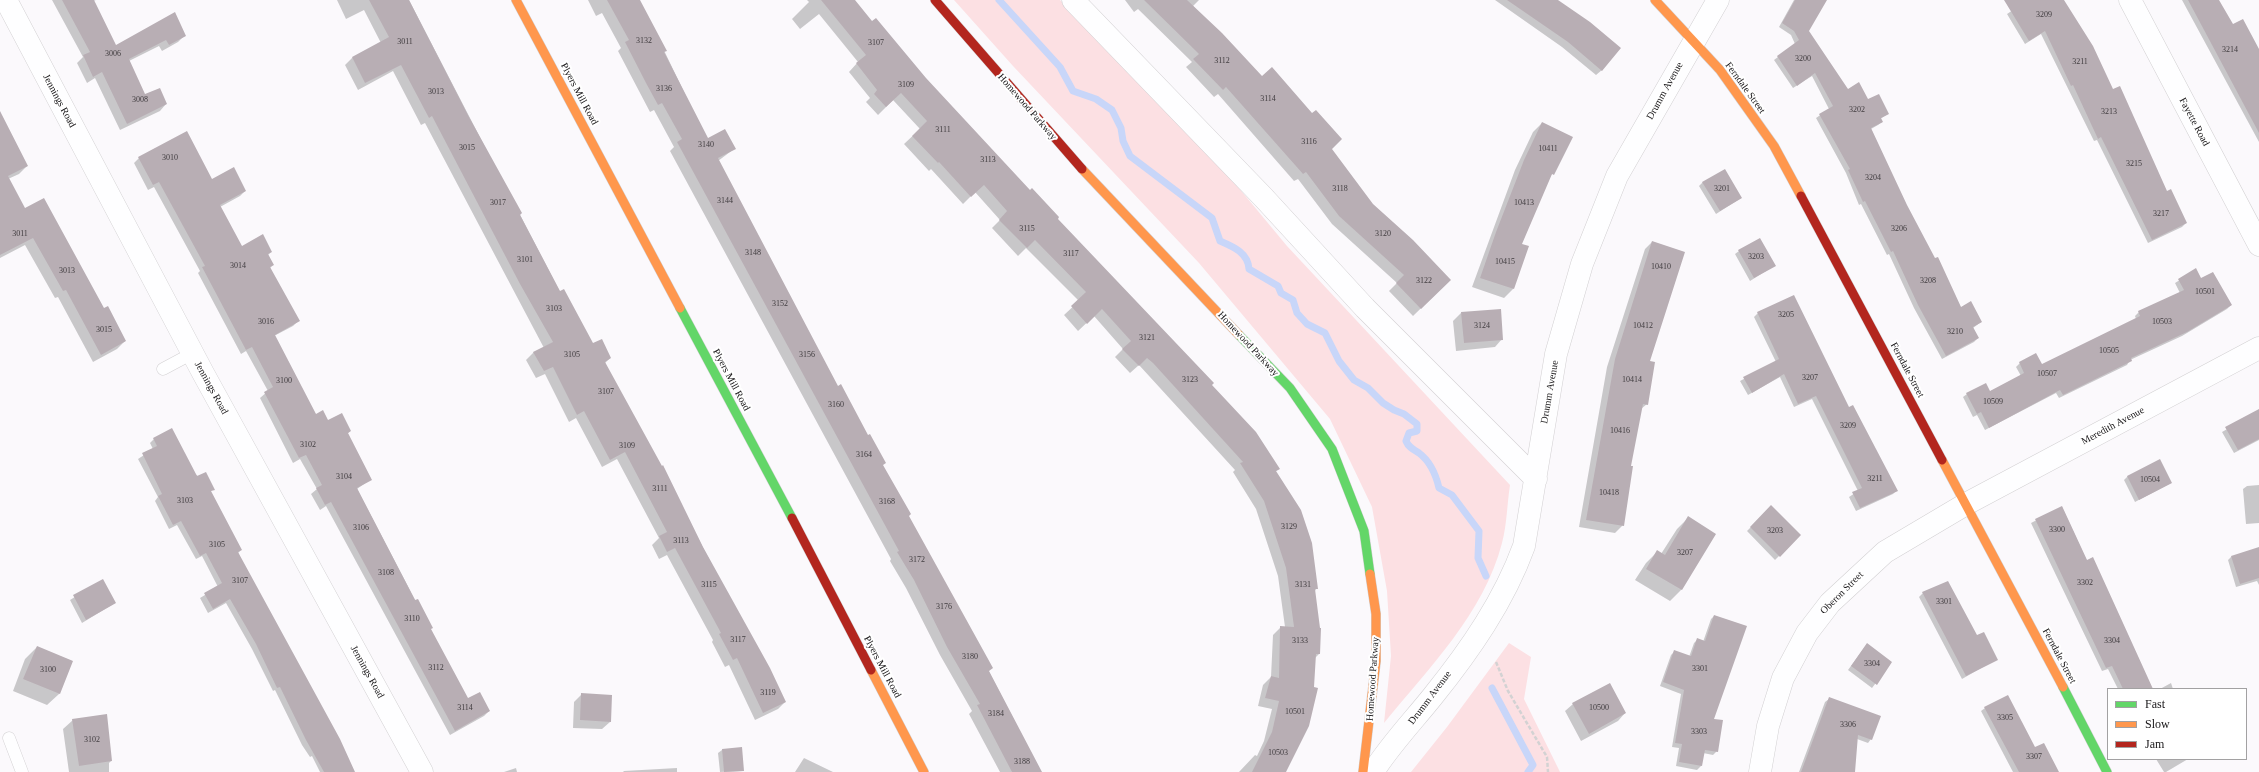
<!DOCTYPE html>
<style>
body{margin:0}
#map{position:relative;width:2259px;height:772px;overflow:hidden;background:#fbf9fc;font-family:Georgia,serif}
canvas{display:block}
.legend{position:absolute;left:2107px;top:688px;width:140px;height:72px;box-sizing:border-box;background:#fff;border:1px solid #a2a1a2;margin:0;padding:5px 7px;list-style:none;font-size:12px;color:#171517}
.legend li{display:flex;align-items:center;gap:8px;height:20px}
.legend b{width:20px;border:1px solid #a2a1a2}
</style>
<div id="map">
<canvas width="2259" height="772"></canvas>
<ul class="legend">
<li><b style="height:5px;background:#63d668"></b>Fast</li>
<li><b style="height:5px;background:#ff974d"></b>Slow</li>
<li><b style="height:5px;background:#b3261e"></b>Jam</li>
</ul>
</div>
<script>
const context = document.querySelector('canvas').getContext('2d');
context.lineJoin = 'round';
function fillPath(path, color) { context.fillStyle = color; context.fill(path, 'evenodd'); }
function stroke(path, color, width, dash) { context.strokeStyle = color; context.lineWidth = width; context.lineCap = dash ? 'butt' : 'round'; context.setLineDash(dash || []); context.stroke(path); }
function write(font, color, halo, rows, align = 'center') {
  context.font = font + ' Georgia,serif'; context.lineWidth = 4; context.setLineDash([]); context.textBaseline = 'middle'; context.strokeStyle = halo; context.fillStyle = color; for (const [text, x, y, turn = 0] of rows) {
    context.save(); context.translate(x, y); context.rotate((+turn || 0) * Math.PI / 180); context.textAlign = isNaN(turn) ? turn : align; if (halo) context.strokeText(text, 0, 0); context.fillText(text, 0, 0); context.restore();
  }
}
fillPath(new Path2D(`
 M954,0H1060L1233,181L1287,246L1510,485C1507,504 1507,524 1502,543C1484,613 1429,668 1384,723L1391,656L1387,591L1372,507L1330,419L1199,263L1013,66Z
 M1509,643L1531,657L1524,699L1560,772H1411L1447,727Z`), '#fce0e3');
fillPath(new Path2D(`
 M52,0H96L93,1L115,46L185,35L178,42L162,51L159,46L129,61L145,96L166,104L160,111L120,130L95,78L87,83L77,63L83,57Z
 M337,0H409L560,292L592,344L610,358L605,363L785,702L778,709L755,720L729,665L725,667L712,642L713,640L667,555L659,559L652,545L659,538L617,459L602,467L576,418L569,422L545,374L536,378L526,360L534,352L544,348L425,123L421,125L393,71L358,90L345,65L352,58L381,43L364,10L346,19Z
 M588,0H633L648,17L707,140L734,149L718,161L837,388L882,465L1041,772H1000L969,714L972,711L940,655L906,588L890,561L891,559L670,151L674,147L654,110L650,112L618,51L621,48L602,13L596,16Z
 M807,0H854L872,22L1211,385L1279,469L1275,472L1317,588L1314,592L1319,654L1315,658L1285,772H1239L1255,755L1257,756L1264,741L1272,709L1258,706L1263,685L1271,677L1273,635L1281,627H1285L1278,576L1256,509L1233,472L1235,470L1139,365L1130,373L1115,357L1123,349L1094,316L1078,331L1064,315L1079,301L1026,248L1018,256L992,228L1000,220L975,192L963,204L931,169L929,171L904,144L920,129L893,100L878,115L866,102L870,98L849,72L858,62L819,14L800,29L792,19L809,2Z
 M1125,0H1199L1193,6L1331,149L1372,204L1450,280L1413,316L1389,291L1397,283L1332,224L1298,179L1294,181L1218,94L1214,97L1186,67L1192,62L1138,9L1134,12Z
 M1495,0H1556L1602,70L1596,75L1562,47Z
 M1794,0H1826L1808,31L1847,90L1888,114L1880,119L1882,122L1878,125L1871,129L1906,206L1961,308L1981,322L1973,328L1978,338L1974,342L1942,359L1914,308L1889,254L1887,255L1861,204L1859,205L1846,173L1816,118L1829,109L1812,76L1793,88L1774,60L1795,44L1791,35L1779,27Z
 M2028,0H2063L2166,192L2186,223L2182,227L2148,243L2097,140L2094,141L2041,34L2025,44L2007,14Z
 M2182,0H2218L2233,26L2259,55V142Z
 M0,113L27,166L19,174L8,179L24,209L103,309L125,341L117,349L93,362L58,297L55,298L25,245L0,258Z
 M1542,123L1572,138L1549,179L1521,245L1513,289L1504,298L1472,287L1515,170L1533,132Z
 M139,158L245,191L240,196L220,207L242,247L271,252L268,255L273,265L270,268L298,321L293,326L274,336L316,415L350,431L347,434L371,479L357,489L467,699L489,711L484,716L450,735L326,506L320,510L311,494L317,489L300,459L293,463L260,398L268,391L246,351L241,354L198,273L200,271L154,187L148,190L134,163Z
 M1703,182L1741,198L1716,214L1699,186Z
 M1652,242L1647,404L1641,409L1630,467L1623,525L1615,533L1579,527L1607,367L1645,249Z
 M1739,251L1774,266L1750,281L1735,254Z
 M2196,270L2201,279L2231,305L2227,309L2182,336L2130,360L2127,365L2059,398L2056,393L1985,430L1977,415L1973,417L1963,397L1967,394L1989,392L2021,376L2016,367L2020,363L2042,365L2136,319L2135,316L2139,312L2180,293L2175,283Z
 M1461,313L1502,339L1495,347L1456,351L1453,321Z
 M1758,313L1848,408L1896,491L1893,494L1856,511L1849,497L1858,491L1812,399L1794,407L1780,377L1748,395L1740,381L1776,362L1754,317Z
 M2259,411V440L2234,453L2222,432Z
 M154,439L213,489L210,492L241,550L238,553L354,772H320L312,756L310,757L302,745L275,690L273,691L252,649L226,603L208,613L200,598L218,587L202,556L196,559L177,525L169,529L155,501L158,497L138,459L153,449L150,443Z
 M2128,476L2171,483L2135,502L2124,480Z
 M2259,485V523L2246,524L2243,489L2247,486Z
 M1771,507L1800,535L1775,560L1747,531Z
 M2062,507L2087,561L2152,689H2118L2108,669L2102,671L2031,523Z
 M1688,518L1715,534L1681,590L1670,601L1635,580L1646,563L1657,552L1661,554L1677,529Z
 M2259,548V585L2257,581L2236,587L2228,560L2231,557Z
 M102,580L115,603L82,623L70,600Z
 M1923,593L1977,636L1997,659L1962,679L1919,597Z
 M1714,616L1713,719L1717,751L1713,755L1703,753L1701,766L1697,770L1676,766L1679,748L1672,747L1681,694L1660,686L1671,655L1675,651L1689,657L1694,643L1697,640L1703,642L1711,619Z
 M37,647L72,661L59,694L47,705L13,691L25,659Z
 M1864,648L1891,663L1872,688L1848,670Z
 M2171,683L2173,689H2160Z
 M582,694L610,722L602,729L573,728L574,702Z
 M1829,699L1871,739L1868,743L1857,739L1854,772H1799L1825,702Z
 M1573,704L1625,713L1618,721L1581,741L1565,711Z
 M1985,708L2035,748L2055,772H2013L1981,711Z
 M73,720L111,761L109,763V772H69L63,729Z
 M741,748L743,771L720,772L718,753L722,750Z
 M804,758L833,772H795Z
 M2156,759H2188L2166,772H2164Z
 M516,768L517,772H504Z
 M677,768V772H623L624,771Z`), '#0003');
stroke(new Path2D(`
 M999,0L1060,67L1073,91L1096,99L1112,110L1121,128L1123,141L1130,156L1212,218L1220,241C1234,247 1248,253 1249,269L1278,286L1281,293L1293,300L1297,313L1307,324L1325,333L1339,361L1354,380L1368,388L1383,403L1394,410L1404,414L1417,424V431L1409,433L1406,441C1409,448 1413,449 1419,453C1431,462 1436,475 1439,488L1452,495L1479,531L1478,558L1486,576
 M1492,688L1533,765L1528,772`), '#c8d6f9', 7);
fillPath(new Path2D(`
 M62,0H94L116,45L175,12L186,36L169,45L166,40L129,59L145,94L160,88L167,104L127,124L102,72L93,77L83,55L90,52Z
 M369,0H409L469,117L522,213L520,215L560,291L564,289L593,343L602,339L611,358L605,362L662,466L663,465L703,547L770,668L786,702L763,713L737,658L733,660L719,634L721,633L675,548L667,552L659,536L667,532L625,452L610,460L584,411L577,415L553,367L544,371L533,352L553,342L520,284L432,116L429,118L401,65L365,83L352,57L389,37Z
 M607,0H640L667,51L664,52L708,138L725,129L736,149L718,158L838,386L841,384L868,435L870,434L886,463L883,465L911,514L909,516L993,668L989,671L1042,772H1012L977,705L980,704L947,647L914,580L897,552L899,551L677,142L682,139L662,103L658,105L646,83L625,42L629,40Z
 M821,0H855L872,21L876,18L926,78L1030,190L1032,188L1059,217L1058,219L1214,383L1212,385L1256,432L1280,469L1276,471L1301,510L1312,543L1318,589H1315L1320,628H1321L1320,654H1316L1314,687L1318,688L1309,726L1286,772H1252L1272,732L1279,701L1265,698L1271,676L1279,678L1280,626L1294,627L1286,568L1264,501L1240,463L1243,462L1153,363L1147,358L1139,366L1122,349L1131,341L1102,309L1087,324L1071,306L1086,292L1035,240L1027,248L999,220L1007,211L984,185L971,197L939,162L938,163L912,136L927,121L901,93L886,107L874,94L877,90L856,63L866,55Z
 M1144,0H1187L1222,33L1262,76L1272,67L1312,113L1316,110L1342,139L1332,149L1373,204L1413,240L1451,280L1421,309L1396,283L1404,275L1339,216L1306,172L1303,174L1226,87L1223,90L1193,59L1199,54Z
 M1507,0H1558L1590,22L1621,48L1602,71L1568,42Z
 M1795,0H1827L1809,31L1848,89L1859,82L1868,99L1879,94L1889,114L1881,118L1883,122L1871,128L1907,205L1935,258L1938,257L1961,307L1971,301L1982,322L1973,327L1979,338L1946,356L1918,305L1893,251L1891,252L1865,201L1863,202L1848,170L1850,169L1819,114L1833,106L1815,73L1797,86L1777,56L1799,40L1794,31L1782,23Z
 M2004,0H2064L2093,46L2113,89L2120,86L2167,191L2171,189L2187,223L2152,240L2101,137L2098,139L2073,85L2071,86L2045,31L2029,41Z
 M2188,0H2219L2233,24L2243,19L2259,49V133Z
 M0,111L28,166L8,176L25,208L44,198L104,308L108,306L126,341L101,355L66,290L63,291L33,238L0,255Z
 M1542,122L1573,137L1554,175L1552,174L1522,244L1529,246L1514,289L1480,278L1496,232L1524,160Z
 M187,131L212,179L234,167L246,191L220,205L242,246L263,234L272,252L268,254L274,265L270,267L300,321L275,335L316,414L323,410L328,420L342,413L351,431L348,433L372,480L357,488L415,600L418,599L433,628L431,629L468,698L480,692L490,711L455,731L331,502L325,505L316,488L322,485L306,455L299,458L264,392L273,387L252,347L246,350L202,267L205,266L159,182L153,185L138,157Z
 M1725,169L1742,198L1720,211L1702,182Z
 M1760,238L1776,266L1754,278L1738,250Z
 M1652,241L1685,252L1650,361L1655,362L1648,405L1643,404L1631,466H1633L1624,526L1586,520L1615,359Z
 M2196,268L2201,278L2213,272L2232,305L2187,332L2131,358L2132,361L2063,395L2060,390L1989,428L1981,412L1977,414L1966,393L1986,383L1990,391L2024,373L2019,362L2036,353L2042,364L2140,316L2138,311L2184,290L2178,279Z
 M1794,295L1849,407L1853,405L1898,491L1860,508L1852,492L1862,488L1816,396L1798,404L1784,374L1752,393L1743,377L1779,359L1757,312Z
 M1501,309L1503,340L1464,343L1461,312Z
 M2259,409V439L2238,450L2225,427Z
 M172,428L197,476L206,472L215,490L211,491L242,550L238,552L340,739L355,772H324L306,740L280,687L277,688L256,644L230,599L213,609L204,593L222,583L206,553L200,556L181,521L173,525L158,496L162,494L142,453L157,446L153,438Z
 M2160,459L2172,483L2139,500L2127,476Z
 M1771,505L1801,535L1780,557L1750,527Z
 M2062,506L2087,560L2093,557L2153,689H2123L2112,666L2106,668L2035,519Z
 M1688,516L1716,534L1682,590L1646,569L1657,550L1665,555Z
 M2259,547V578L2240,584L2231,556Z
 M103,579L116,603L86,620L73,595Z
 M1948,581L1977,635L1984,632L1998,660L1966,676L1922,592Z
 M1714,615L1747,626L1714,719L1723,720L1718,752L1705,750L1702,766L1679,762L1682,744L1675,743L1684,690L1663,682L1674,650L1691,656L1697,638L1705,641Z
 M1867,643L1892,662L1877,685L1851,666Z
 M37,646L73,661L60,694L23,679Z
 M1610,683L1626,713L1589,734L1572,703Z
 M581,693L612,695L611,722L580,720Z
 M2008,695L2035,747L2044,743L2059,772H2019L1984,707Z
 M1829,697L1881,716L1872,740L1858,735L1855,772H1801Z
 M107,714L112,761L79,766L72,719Z
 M742,747L744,771L724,772L722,749Z`), '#b8aeb4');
const lane = new Path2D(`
 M163,369L193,353
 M9,738L22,772`);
const street = new Path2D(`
 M6,0L203,373L422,772
 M1073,0L1264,198L1365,308L1536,479
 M2130,0L2259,245
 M1373,772C1390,745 1413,721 1433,696C1470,650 1504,601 1524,546L1556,354L1582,264L1617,176L1718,0
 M1760,772L1768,726L1783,678L1807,633L1830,603L1885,552L1966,504L2259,348`);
const fast = new Path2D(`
 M680,308L792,518
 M1239,335L1290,388L1332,449L1364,531L1370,574
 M2063,687L2107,772`);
const slow = new Path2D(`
 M516,0L680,308
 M1655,0L1720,70L1774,146L1801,196
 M1082,169L1239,335
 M1942,460L2063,687
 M871,670L924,772
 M1363,772L1376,661V614L1370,574`);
const jam = new Path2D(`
 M935,0L1082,169
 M1801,196L1942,460
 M792,518L871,670`);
stroke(lane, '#d2d0d2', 13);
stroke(street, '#d2d0d2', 23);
stroke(fast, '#d2d0d2', 10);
stroke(slow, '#d2d0d2', 10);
stroke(jam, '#d2d0d2', 10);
stroke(new Path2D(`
 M1496,662L1508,691L1547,757L1548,772`), '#d3d2d3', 2.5, [4, 2]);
stroke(lane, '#fefeff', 12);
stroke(street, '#fefeff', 22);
stroke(fast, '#63d668', 9);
stroke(slow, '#ff974d', 9);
stroke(jam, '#b3261e', 9);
write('8px', '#3f3b3e', null, [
 ["3209",2044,15],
 ["3132",644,41],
 ["3011",405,42],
 ["3107",876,43],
 ["3214",2230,50],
 ["3006",113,54],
 ["3200",1803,59],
 ["3112",1222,61],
 ["3211",2080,62],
 ["3109",906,85],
 ["3136",664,89],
 ["3013",436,92],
 ["3114",1268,99],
 ["3008",140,100],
 ["3202",1857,110],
 ["3213",2109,112],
 ["3111",943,130],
 ["3116",1309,142],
 ["3140",706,145],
 ["3015",467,148],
 ["10411",1548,149],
 ["3010",170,158],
 ["3113",988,160],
 ["3215",2134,164],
 ["3204",1873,178],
 ["3118",1340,189],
 ["3201",1722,189],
 ["3144",725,201],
 ["3017",498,203],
 ["10413",1524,203],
 ["3217",2161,214],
 ["3115",1027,229],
 ["3206",1899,229],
 ["3011",20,234],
 ["3120",1383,234],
 ["3148",753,253],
 ["3117",1071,254],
 ["3203",1756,257],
 ["3101",525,260],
 ["10415",1505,262],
 ["3014",238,266],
 ["10410",1661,267],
 ["3013",67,271],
 ["3122",1424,281],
 ["3208",1928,281],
 ["10501",2205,292],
 ["3152",780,304],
 ["3103",554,309],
 ["3205",1786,315],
 ["3016",266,322],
 ["10503",2162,322],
 ["3124",1482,326],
 ["10412",1643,326],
 ["3015",104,330],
 ["3210",1955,332],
 ["3121",1147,338],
 ["10505",2109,351],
 ["3105",572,355],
 ["3156",807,355],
 ["10507",2047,374],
 ["3207",1810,378],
 ["3123",1190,380],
 ["10414",1632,380],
 ["3100",284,381],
 ["3107",606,392],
 ["10509",1993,402],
 ["3160",836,405],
 ["3209",1848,426],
 ["10416",1620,431],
 ["3102",308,445],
 ["3109",627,446],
 ["3164",864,455],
 ["3104",344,477],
 ["3211",1875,479],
 ["10504",2150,480],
 ["3111",660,489],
 ["10418",1609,493],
 ["3103",185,501],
 ["3168",887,502],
 ["3129",1289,527],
 ["3106",361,528],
 ["3300",2057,530],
 ["3203",1775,531],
 ["3113",681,541],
 ["3105",217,545],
 ["3207",1685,553],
 ["3172",917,560],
 ["3108",386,573],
 ["3107",240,581],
 ["3302",2085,583],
 ["3115",709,585],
 ["3131",1303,585],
 ["3301",1944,602],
 ["3176",944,607],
 ["3110",412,619],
 ["3117",738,640],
 ["3133",1300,641],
 ["3304",2112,641],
 ["3180",970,657],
 ["3304",1872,664],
 ["3112",436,668],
 ["3301",1700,669],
 ["3100",48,670],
 ["3119",768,693],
 ["3114",465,708],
 ["10500",1599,708],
 ["10501",1295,712],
 ["3184",996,714],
 ["3305",2005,718],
 ["3306",1848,725],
 ["3303",1699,732],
 ["3102",92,740],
 ["10503",1278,753],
 ["3307",2034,757],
 ["3188",1022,762]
]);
write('10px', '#171517', '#fff', [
 ["Ferndale Street",1745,88,54],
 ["Drumm Avenue",1665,91,-61],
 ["Plyers Mill Road",579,94,62],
 ["Jennings Road",59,101,62],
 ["Homewood Parkway",1027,107,49],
 ["Fayette Road",2194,122,62],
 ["Homewood Parkway",1248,344,47],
 ["Ferndale Street",1907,370,62],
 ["Plyers Mill Road",731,380,62],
 ["Jennings Road",211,388,61],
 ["Drumm Avenue",1550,392,-80],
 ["Meredith Avenue",2113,426,-28],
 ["Oberon Street",1842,593,-45],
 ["Ferndale Street",2059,656,62],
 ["Plyers Mill Road",882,667,62],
 ["Jennings Road",367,672,61],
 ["Homewood Parkway",1373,679,-86],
 ["Drumm Avenue",1430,698,-53]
]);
</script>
